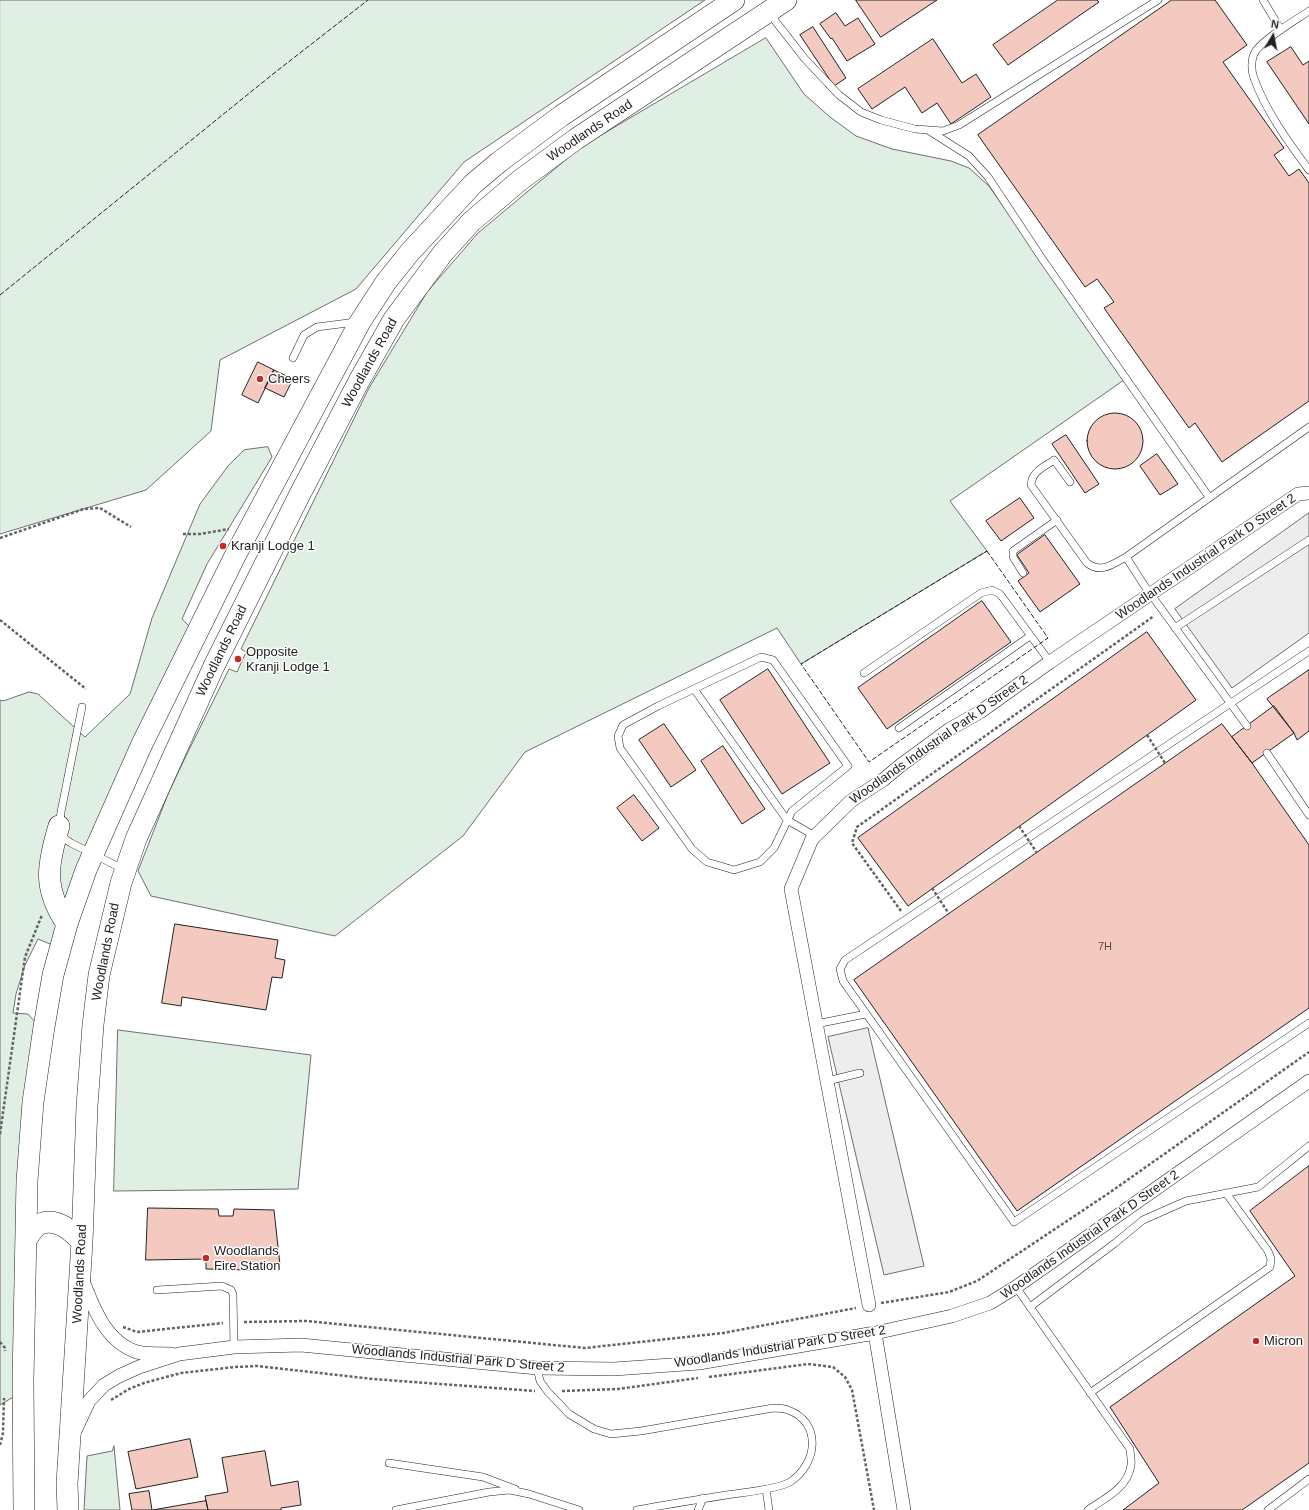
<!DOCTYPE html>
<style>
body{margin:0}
#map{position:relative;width:1309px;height:1510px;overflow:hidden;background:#fff;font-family:Arial,sans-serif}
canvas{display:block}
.north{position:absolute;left:1253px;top:16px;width:40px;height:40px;-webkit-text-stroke:3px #fff;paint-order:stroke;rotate:10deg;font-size:11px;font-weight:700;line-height:16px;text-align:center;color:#222}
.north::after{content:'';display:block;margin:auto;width:14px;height:18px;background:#222;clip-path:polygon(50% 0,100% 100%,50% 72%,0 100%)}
</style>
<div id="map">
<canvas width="1309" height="1510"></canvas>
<div class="north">N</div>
</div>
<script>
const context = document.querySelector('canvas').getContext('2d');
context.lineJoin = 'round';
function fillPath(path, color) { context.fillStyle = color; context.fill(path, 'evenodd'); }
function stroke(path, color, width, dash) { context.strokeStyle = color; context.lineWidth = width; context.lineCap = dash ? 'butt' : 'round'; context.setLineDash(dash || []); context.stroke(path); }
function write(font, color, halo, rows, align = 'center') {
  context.font = font + ' Arial,sans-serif'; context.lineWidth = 3; context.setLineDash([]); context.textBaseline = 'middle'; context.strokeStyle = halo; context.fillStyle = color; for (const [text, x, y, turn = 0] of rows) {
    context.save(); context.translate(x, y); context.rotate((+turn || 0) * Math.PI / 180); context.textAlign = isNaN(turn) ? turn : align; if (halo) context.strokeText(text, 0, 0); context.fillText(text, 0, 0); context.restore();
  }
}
const green = new Path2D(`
 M0,0H705L464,162L356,289L220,360L211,431L146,490L0,534Z
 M766,38L804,94L830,117L856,136L892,149L951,161L969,168L989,186L1124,380L950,501L987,551L801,664L777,628L525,752L463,836L335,936L151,896L138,871L168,794L184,760L229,669L237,672L246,652L241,649L369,388L427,292L478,233L581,147Z
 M268,447L272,457L207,564L182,619L190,627L57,947L38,939L25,965L16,994L13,1013L28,1014L36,1023L15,1396L0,1405V700L3,701L29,692L38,694L85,737L130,694L152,618L200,504L228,466L244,450Z
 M118,1030L311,1055L298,1189L114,1191Z
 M114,1446L120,1510H84L87,1456L112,1451Z`);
fillPath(green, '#e0efe3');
stroke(green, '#6f6f6f', 1);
const parking = new Path2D(`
 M1309,513V633L1232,688L1175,609Z
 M868,1028L924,1266L884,1275L828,1037Z`);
fillPath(parking, '#ededed');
stroke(parking, '#6f6f6f', 1);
const building = new Path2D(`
 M856,0H937L881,37Z
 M1058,0H1097L1099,2L1008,65L993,45Z
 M1172,0H1215L1247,45L1223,62L1284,148L1274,155L1289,176L1299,169L1309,183V401L1222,462L1195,423L1189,428L1104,308L1114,302L1097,279L1085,287L978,135Z
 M836,13L845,26L858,18L875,44L847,61L832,38L831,39L820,24Z
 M813,27L846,78L834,86L800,35Z
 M933,39L962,83L976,74L991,97L951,124L937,103L922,113L905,87L872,109L858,89Z
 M1291,47L1303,65L1309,61V124L1267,62Z
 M258,362L274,370L258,403L242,395Z
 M274,370L293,379L284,397L265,388Z
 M1087 441a28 28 0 1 1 56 0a28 28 0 1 1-56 0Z
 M1066,435L1099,484L1085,493L1052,444Z
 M1157,454L1178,484L1160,495L1140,466Z
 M1020,498L1034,518L1001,541L986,521Z
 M1045,535L1080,584L1040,612L1018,581L1029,573L1017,555Z
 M982,601L1011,642L887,729L858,688Z
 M1147,632L1196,700L908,906L858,838Z
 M768,669L830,763L782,794L720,700Z
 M1309,670V731L1297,740L1294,733L1267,699Z
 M1274,706L1294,733L1252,763L1232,737Z
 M664,724L696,770L671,787L639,740Z
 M1222,724L1252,763L1309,845V1008L1017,1211L854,980Z
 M723,746L765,809L742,824L701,761Z
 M634,795L659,828L642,841L617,808Z
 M175,924L278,940L275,958L285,960L282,978L272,977L266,1010L182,997L181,1006L162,1003Z
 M1309,1166V1463L1242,1510H1123L1159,1483L1110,1407L1295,1276L1250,1211Z
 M148,1208L218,1209L219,1216H233L234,1209L274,1210L280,1265H249V1270L206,1269V1259L146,1260Z
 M190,1439L198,1477L136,1489L128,1452Z
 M265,1451L271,1486L298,1481L301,1505L281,1508V1510H208L205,1496L228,1492L222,1458Z
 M149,1491L152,1510H132L129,1494Z
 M206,1501L208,1510H153Z`);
fillPath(building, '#f3c9c0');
stroke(building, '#222', 1);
const service = new Path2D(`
 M1263,0L1281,30
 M1309,11C1296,20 1263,39 1255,52C1251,59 1251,71 1254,78C1265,110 1289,143 1309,170
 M769,13L805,59L839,95L861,112L881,120L915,129L943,131L959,125L1158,0
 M928,130L969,156L988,177L1043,260L1209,497
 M293,358L304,335L317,327L356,322
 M1070,482L1054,460C1044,467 1032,471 1031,485L1087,563C1101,574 1113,564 1126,557L1309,427
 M1126,557L1144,585L1247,726
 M1023,573L1013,557V551L1057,520
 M1175,628L1309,540
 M1309,651L845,960L840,969L843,981L1014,1222L1309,1023
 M761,657L773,660L848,766L792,811L774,848L760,862L734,870L707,862L692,849L620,748L618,736L623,725L658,706Z
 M864,673L981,593L992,590L1000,594L1050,662
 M694,689L787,820L815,836
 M82,707L61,812C59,827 57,835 71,843L123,869
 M899,728L1030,636
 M1267,753L1309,815
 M816,1024L866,1014
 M827,1081L860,1073
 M1016,1287L1130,1449C1130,1454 1132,1460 1131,1465C1128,1488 1105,1498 1088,1510
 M157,1290L222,1286L231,1290L233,1294L234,1347
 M1030,1307L1115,1243L1143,1220L1186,1201L1258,1187L1309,1146
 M537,1368L540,1381L548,1392L569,1414L594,1429L611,1434L641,1431L773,1408C777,1408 783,1408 788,1410C822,1422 818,1464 790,1482C779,1489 747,1492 733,1494C701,1499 669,1504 637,1510
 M1090,1393L1270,1267L1271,1259L1268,1251L1226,1193
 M389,1463L483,1477L515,1489
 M766,1489L769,1510
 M396,1510L489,1492L510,1490L529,1494L579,1510
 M698,1510L703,1498
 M1268,1510L1309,1479`);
const minor = new Path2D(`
 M83,1281C94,1309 106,1342 137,1352C147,1355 161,1353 171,1354
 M869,1305L791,889L812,839L851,801L883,780L901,765L950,729L980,712L1050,662L1298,494L1309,493
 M875,1333L904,1510
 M74,1433L89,1401L104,1385L119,1376L139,1367L179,1354L234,1347L301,1345L537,1368L614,1369L699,1363L875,1333L952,1316L990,1303L1016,1287L1309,1081`);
const primary = new Path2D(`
 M59,826C47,866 43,889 67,924
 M26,1240C29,1235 34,1228 38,1225C55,1216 72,1231 82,1242
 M24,1510L23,1380L27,1181L33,1102L44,1027L53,975L67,924L86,870L142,744L235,556L360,322L386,282L410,252L473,184L499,162L561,116L734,0
 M68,1510L67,1484L82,1242L87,1106L93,1025L99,975L121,883L136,839L214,666L299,496L359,381L394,319L443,253L471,222L519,181L576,139L786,0`);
stroke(service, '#222', 8);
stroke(minor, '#222', 14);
stroke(primary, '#222', 22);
stroke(new Path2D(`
 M183,534H200L229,529
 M0,538L84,509L100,508L131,527
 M0,620L86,689
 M901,911L852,843L857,827L1154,616
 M0,1134L25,957L42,915
 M881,1303L949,1292L977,1281L1109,1193L1309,1052
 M244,1322L306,1321L585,1348L723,1333L856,1308
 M123,1327L137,1332L223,1323
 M0,1342L5,1348V1351
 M709,1377L808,1364L833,1367L845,1377L852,1390L874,1510
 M562,1391L618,1389L698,1378
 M111,1400L129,1389L144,1383L181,1373L235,1367L257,1366L373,1379L535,1391
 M0,1445L3,1433L4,1398`), '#646464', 2.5, [3, 2]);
stroke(service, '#fff', 7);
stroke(minor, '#fff', 13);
stroke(primary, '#fff', 21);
stroke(new Path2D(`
 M1147,735L1165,763
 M1019,826L1037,853
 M932,888L949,914`), '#646464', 2.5, [3, 2]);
stroke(new Path2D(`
 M0,295L273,74L368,0
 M987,551L1048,638L869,762L801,664Z`), '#222', 1, [5, 2]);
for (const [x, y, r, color] of [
 [260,379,4,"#c62828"],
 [223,546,4,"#c62828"],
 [238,659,4,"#c62828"],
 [206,1258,4,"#c62828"],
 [1256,1341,4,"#c62828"]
]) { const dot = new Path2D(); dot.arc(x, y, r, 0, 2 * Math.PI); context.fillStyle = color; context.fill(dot); stroke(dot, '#fff', 1.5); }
write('11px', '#564c4a', null, [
 ["7H",1105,947]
]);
write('13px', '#222', '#fff', [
 ["Woodlands Road",590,131,-34],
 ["Woodlands Road",370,363,-61],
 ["Woodlands Industrial Park D Street 2",1206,557,-34],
 ["Woodlands Road",222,651,-64],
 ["Woodlands Industrial Park D Street 2",939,740,-35],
 ["Woodlands Road",106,952,-79],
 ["Woodlands Industrial Park D Street 2",1090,1235,-35],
 ["Woodlands Road",80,1274,-87],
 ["Woodlands Industrial Park D Street 2",780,1347,-9],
 ["Woodlands Industrial Park D Street 2",458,1359,5]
]);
write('13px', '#222', '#fff', [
 ["Cheers",268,379],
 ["Kranji Lodge 1",231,546],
 ["Opposite",246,652],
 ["Kranji Lodge 1",246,667],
 ["Woodlands",214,1251],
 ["Fire Station",214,1266],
 ["Micron",1264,1341]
], 'left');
</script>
